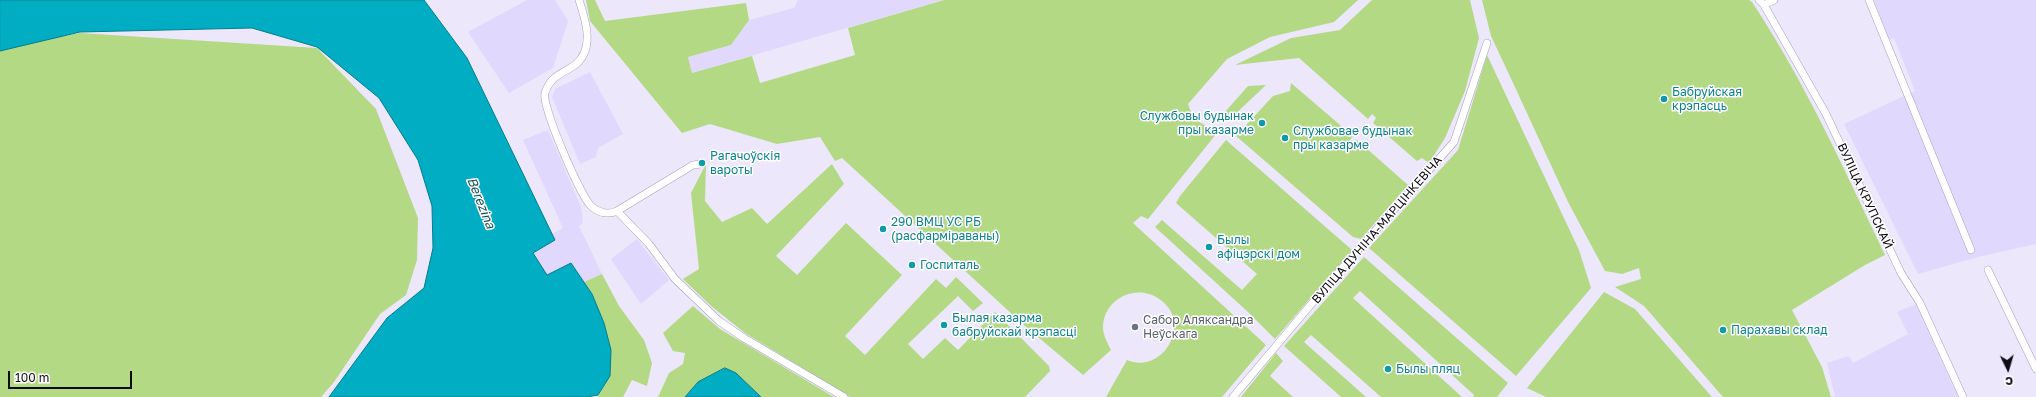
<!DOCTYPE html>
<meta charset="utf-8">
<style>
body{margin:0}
#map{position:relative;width:2036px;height:397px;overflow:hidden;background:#ece7fb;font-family:"Golos Text",sans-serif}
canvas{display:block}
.north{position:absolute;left:1988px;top:349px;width:40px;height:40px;-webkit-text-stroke:3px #fff;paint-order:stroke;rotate:175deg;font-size:11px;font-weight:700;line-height:16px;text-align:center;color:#0e0b15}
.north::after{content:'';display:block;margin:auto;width:14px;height:18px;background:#0e0b15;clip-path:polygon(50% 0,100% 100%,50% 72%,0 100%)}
.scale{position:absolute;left:8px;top:371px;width:124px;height:18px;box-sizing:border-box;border:2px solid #0e0b15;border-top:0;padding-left:5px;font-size:12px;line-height:14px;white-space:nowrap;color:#0e0b15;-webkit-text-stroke:3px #fff;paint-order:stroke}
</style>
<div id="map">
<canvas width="2036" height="397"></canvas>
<div class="north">С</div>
<div class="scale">100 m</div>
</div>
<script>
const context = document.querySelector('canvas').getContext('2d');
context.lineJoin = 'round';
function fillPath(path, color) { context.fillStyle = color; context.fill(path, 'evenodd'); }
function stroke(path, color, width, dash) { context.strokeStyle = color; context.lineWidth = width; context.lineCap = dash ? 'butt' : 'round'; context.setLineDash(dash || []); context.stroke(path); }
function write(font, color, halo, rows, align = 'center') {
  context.font = font + ' "Golos Text",sans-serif'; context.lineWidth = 3; context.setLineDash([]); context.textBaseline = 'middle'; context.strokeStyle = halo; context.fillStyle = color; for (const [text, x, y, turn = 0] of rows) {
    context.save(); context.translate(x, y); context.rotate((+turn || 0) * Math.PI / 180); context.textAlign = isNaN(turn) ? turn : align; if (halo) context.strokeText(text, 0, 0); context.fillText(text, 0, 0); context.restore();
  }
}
fillPath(new Path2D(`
 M527,0H555L568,21L553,68L509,93L468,32Z
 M798,0H943L692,73L688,57L731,45L749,20L794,8Z
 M1874,0H2036V244L1978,257L1918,274L1844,124L1915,91L1894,38L1889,40Z
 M590,72L623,134L598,148L596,157L580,164L552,97L555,89Z
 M548,130L581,207L583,223L579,226L602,274L584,282L571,263L547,275L533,253L554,240L552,234L563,228L523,140Z
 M637,239L669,280L641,304L611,259Z
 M1916,304L1958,397H1835L1827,363L1849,356L1853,363L1908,334L1897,312Z`), '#e1d8fe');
fillPath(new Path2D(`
 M586,0H595L605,21L746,3L749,20L731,45L688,57L692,73L752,56L760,83L855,55L848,28L944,0H1358L1334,22L1270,37L1227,59L1188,104L1193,118L1217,133L1148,219L1141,216L1133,223L1266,345L1222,397H1106L1127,360C1162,375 1192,325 1162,301C1139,282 1104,297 1103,327C1103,335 1107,342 1111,350L1083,375L1025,326L842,158L835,161L820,137L777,144L710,124L682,133L590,21Z
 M1372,0H1470L1479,38L1465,91L1445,138L1429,163L1422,158L1417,161L1373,123L1376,118L1372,114L1368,119L1299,58L1235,65L1291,38L1340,30Z
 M1482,0H1749L1752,2C1805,82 1844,169 1885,255L1865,265L1792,310L1822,367L1831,397H1723L1644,306L1615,287L1641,279L1639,268L1622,274L1605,271L1568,202L1514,85L1491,36Z
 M80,33L317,48L376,109L418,218L417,260L406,295L380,314L334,382L321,397H0V48Z
 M1487,55L1579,250L1591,288L1516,376L1369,248L1458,150Z
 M1291,83L1353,136L1350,140L1355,143L1357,140L1408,185L1361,239L1353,237L1236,136L1273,96L1290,91Z
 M1266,85L1229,120L1224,113L1248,86Z
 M1226,140L1352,250L1275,339L1248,312L1155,227L1162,220L1242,290L1257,274L1176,203L1180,196Z
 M706,164L705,201L722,222L752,208L767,224L832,164L844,184L776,256L797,275L846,223L902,275L845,336L865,355L936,279L946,288L956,277L983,303L973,311L958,296L908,344L923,359L945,338L958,350L995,312L1049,366L1050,371L1025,397H850L745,333L711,306L683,279L699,269L691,193Z
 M1364,257L1508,383L1497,397H1473L1474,395L1360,291L1353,298L1462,397H1381L1311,335L1304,342L1366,397H1341L1284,346Z
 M602,274L619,306L644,340L652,363L647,386L632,380L623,397H597L610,376L592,294L584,282Z
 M1604,292L1635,309L1712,397H1546L1527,388Z
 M693,306L720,329L834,397H761L753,390L698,382L685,397H658L669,373L683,364L685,353L673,351L663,333Z
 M1276,353L1283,361L1270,376L1293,397H1241Z`), '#b4d984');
const water = new Path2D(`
 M0,0H424L467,58L555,240L533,253L547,275L571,263L592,294L604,323L611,350L610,376L598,395L587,397H329L387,318L424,288L433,248L432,206L418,160L379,98L317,47L252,28L80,32L0,51Z
 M725,368L736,373L761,397H685L698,382Z`);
fillPath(water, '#00adc2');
stroke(water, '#047c8e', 1);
const street = new Path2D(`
 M579,0C586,21 595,49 575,65C562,74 550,76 545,93C541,105 581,198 592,207C599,213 609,215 617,211L649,244L675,279L719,321L744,338L844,397
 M1759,0L1764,5L1826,114L1901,273L1920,303L1963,397
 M1869,0L1971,250
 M1764,5L1774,0
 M617,211L693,165L701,164
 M1988,270L2036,369
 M1233,397L1334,277L1454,142L1487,43`);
stroke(street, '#a69fbd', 8);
stroke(street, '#fff', 7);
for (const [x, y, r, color] of [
 [1664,99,4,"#0f9aa8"],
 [1262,123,4,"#0f9aa8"],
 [1285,138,4,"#0f9aa8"],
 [702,163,4,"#0f9aa8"],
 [883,229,4,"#0f9aa8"],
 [1209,247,4,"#0f9aa8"],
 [912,265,4,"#0f9aa8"],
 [944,325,4,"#0f9aa8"],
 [1135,327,4,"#6b7280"],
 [1723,330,4,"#0f9aa8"],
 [1388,369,4,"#0f9aa8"]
]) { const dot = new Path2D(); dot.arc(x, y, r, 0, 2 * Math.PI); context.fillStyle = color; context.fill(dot); stroke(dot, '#fff', 1.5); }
write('12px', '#0d838f', '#fff', [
 ["Бабруйская",1672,92],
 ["крэпасць",1672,106],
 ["Службовы будынак",1254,116,"right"],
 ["пры казарме",1254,130,"right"],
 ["Службовае будынак",1293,131],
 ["пры казарме",1293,145],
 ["Рагачоўскія",710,156],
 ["вароты",710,170],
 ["290 ВМЦ УС РБ",891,222],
 ["(расфарміраваны)",891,236],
 ["Былы",1217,240],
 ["афіцэрскі дом",1217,254],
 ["Госпиталь",920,265],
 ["Былая казарма",952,318],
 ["бабруйскай крэпасці",952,332],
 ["Парахавы склад",1731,330],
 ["Былы пляц",1396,369]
], 'left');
write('12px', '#0e0b15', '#fff', [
 ["ВУЛІЦА КРУПСКАЙ",1865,196,65],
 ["ВУЛІЦА ДУНІНА-МАРЦІНКЕВІЧА",1377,230,-49]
]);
write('12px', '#5b616d', '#fff', [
 ["Сабор Аляксандра",1143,320],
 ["Неўскага",1143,334]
], 'left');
write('italic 13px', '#18515a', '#fff', [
 ["Berezina",481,203,68]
]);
</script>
